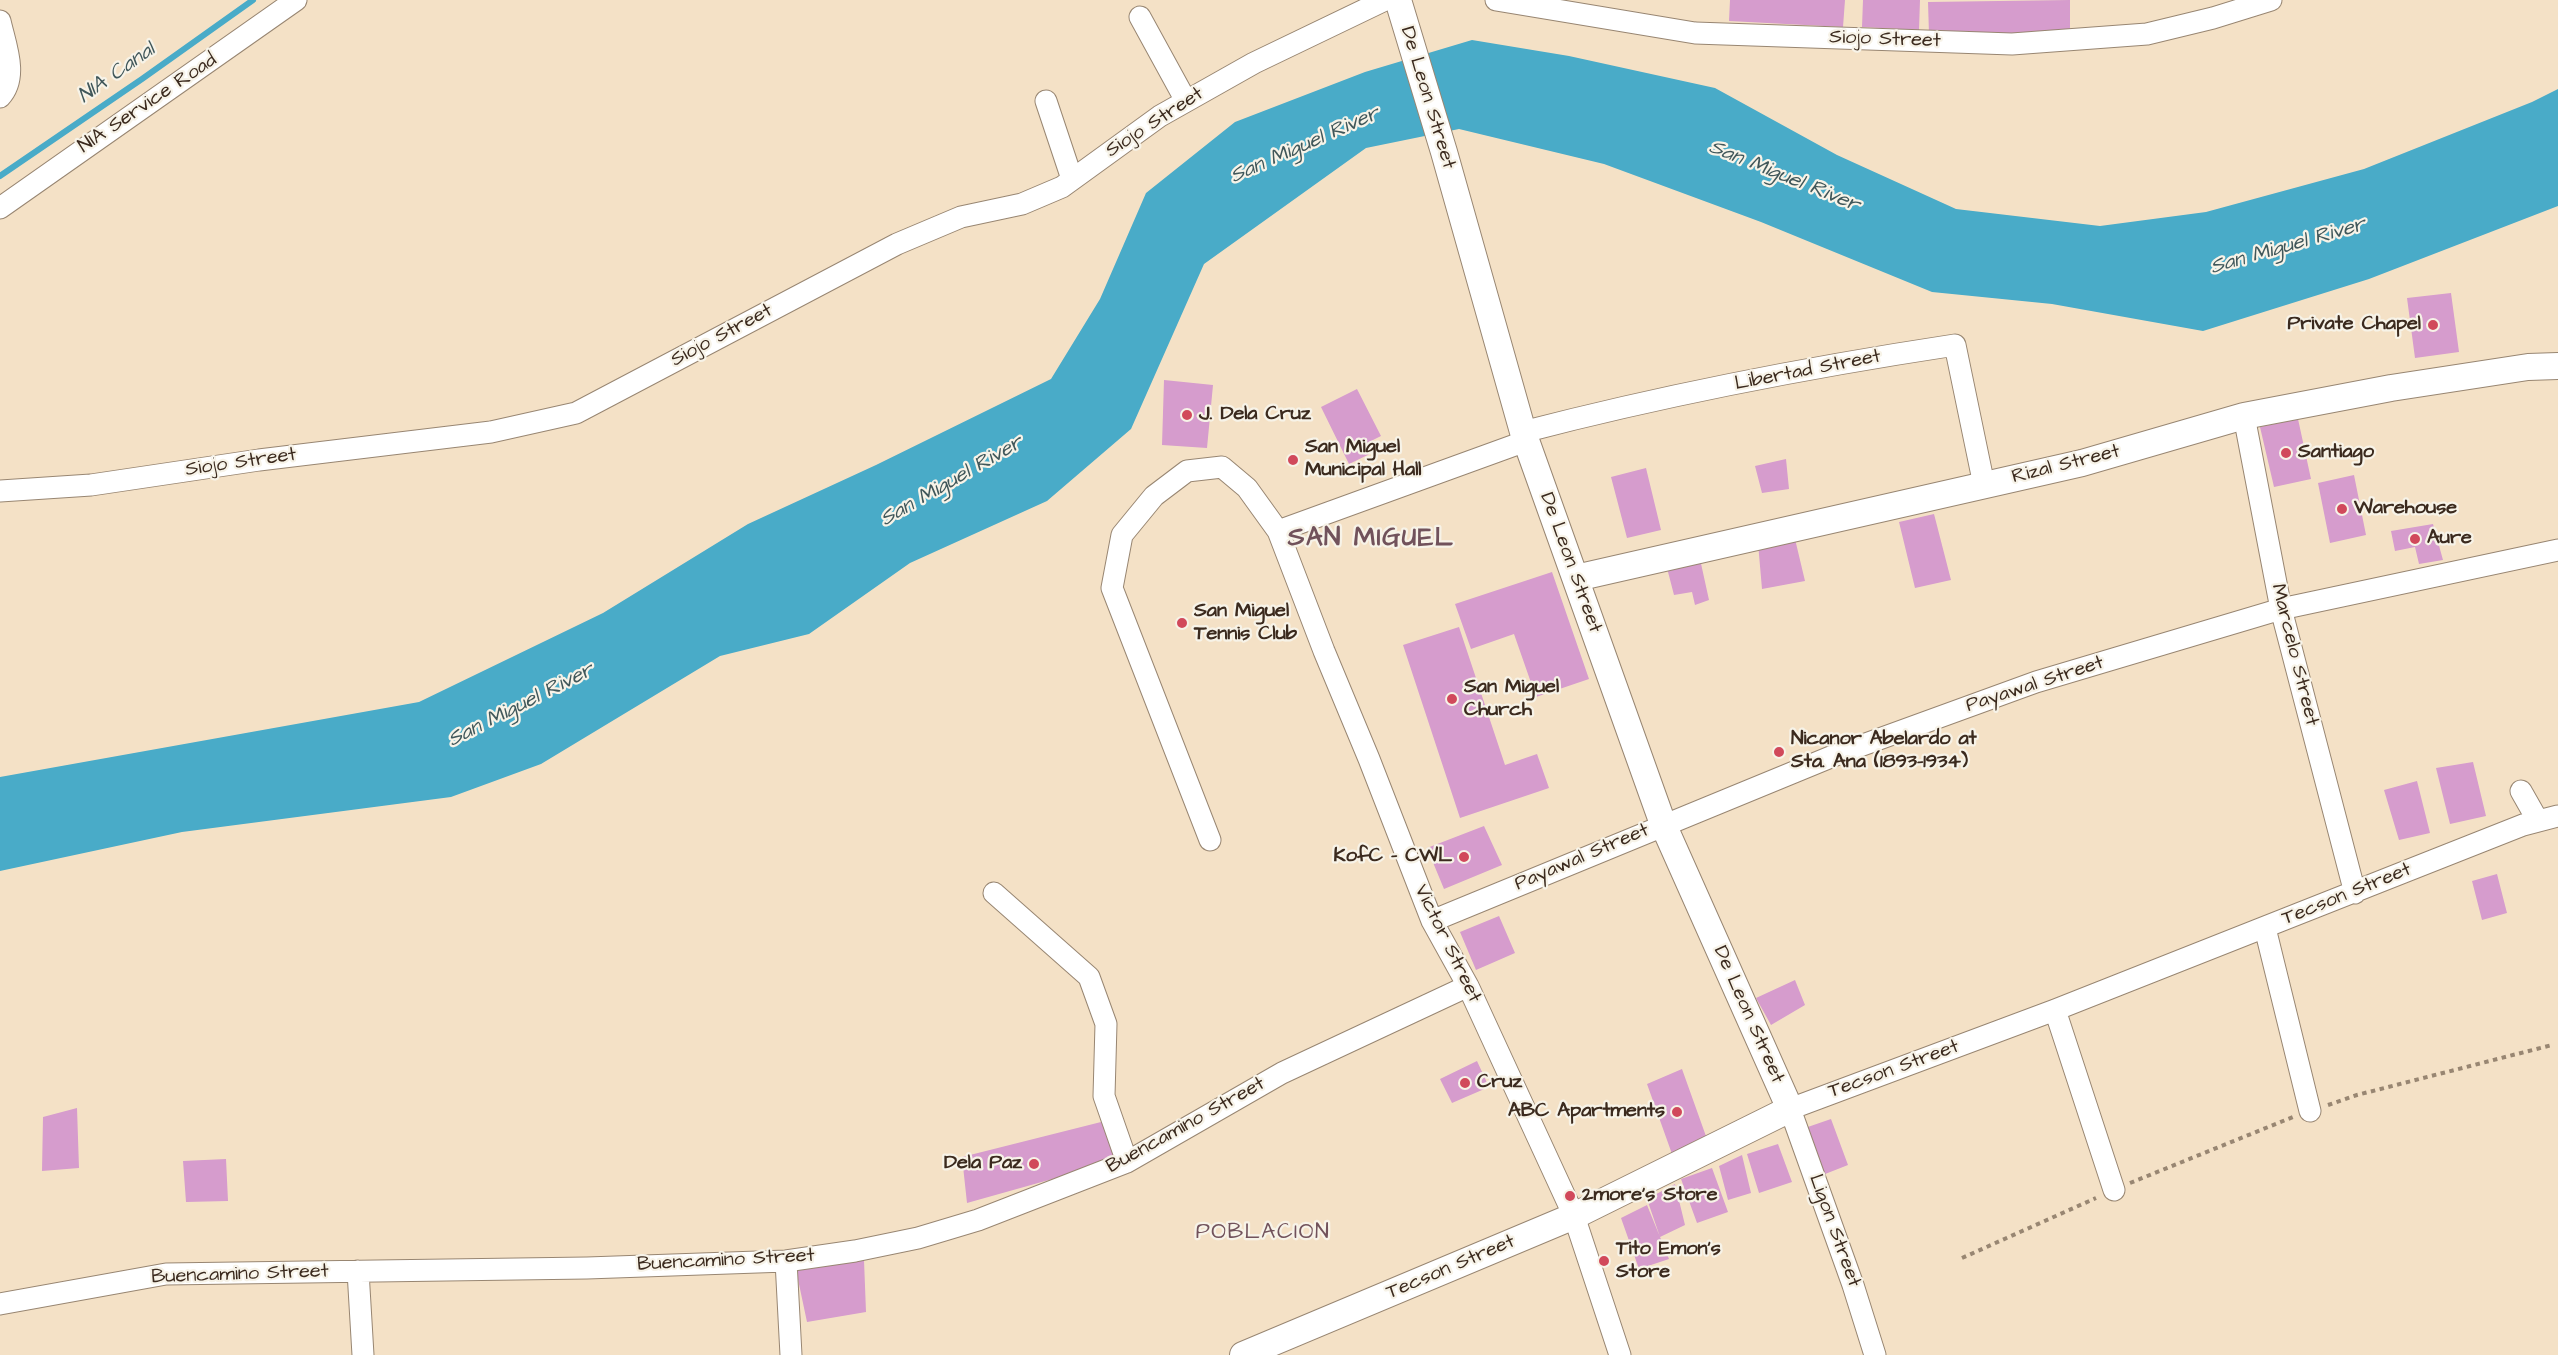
<!DOCTYPE html>
<meta charset="utf-8">
<style>
body{margin:0}
canvas{display:block;background:#f4e1c6}
</style>
<canvas width="2558" height="1355"></canvas>
<script>
const context = document.querySelector('canvas').getContext('2d');
context.lineJoin = 'round';
function fillPath(path, color) { context.fillStyle = color; context.fill(path, 'evenodd'); }
function stroke(path, color, width, dash) { context.strokeStyle = color; context.lineWidth = width; context.lineCap = dash ? 'butt' : 'round'; context.setLineDash(dash || []); context.stroke(path); }
function write(font, color, halo, rows, align = 'center') {
  context.font = font + ' "Architects Daughter",sans-serif'; context.lineWidth = 4.5; context.setLineDash([]); context.textBaseline = 'middle'; context.strokeStyle = halo; context.fillStyle = color; for (const [text, x, y, turn = 0] of rows) {
    context.save(); context.translate(x, y); context.rotate((+turn || 0) * Math.PI / 180); context.textAlign = isNaN(turn) ? turn : align; if (halo) context.strokeText(text, 0, 0); context.fillText(text, 0, 0); context.restore();
  }
}
fillPath(new Path2D(`
 M1472,40L1569,56L1715,88L1837,155L1956,209L2100,226L2206,212L2364,169L2532,102L2558,89V206L2369,279L2203,331L2052,304L1932,292L1761,222L1604,164L1459,129L1366,148L1204,264L1131,429L1047,501L910,563L809,634L720,656L541,764L451,797L182,832L0,871V777L419,702L603,613L748,524L876,465L1051,379L1100,299L1146,193L1235,122L1365,72Z`), '#49abc8');
stroke(new Path2D(`
 M0,176L142,79L253,0`), '#49abc8', 6);
fillPath(new Path2D(`
 M1730,0H1845L1843,27L1729,21Z
 M1863,0H1920L1919,30L1862,27Z
 M2070,0V33L1929,34L1928,2Z
 M2451,293L2459,352L2415,358L2407,298Z
 M1164,380L1213,385L1207,448L1162,445Z
 M1357,389L1381,436L1369,442L1374,452L1349,464L1321,407Z
 M2298,419L2311,479L2274,487L2260,427Z
 M1786,459L1789,489L1762,493L1755,466Z
 M1646,468L1661,530L1627,538L1611,477Z
 M2354,475L2366,535L2330,543L2318,483Z
 M1934,514L1951,580L1915,588L1899,522Z
 M2433,524L2443,560L2419,564L2415,547L2395,551L2391,531Z
 M1795,539L1805,581L1762,589L1758,543Z
 M1700,559L1709,600L1695,605L1692,592L1674,595L1667,568Z
 M1552,572L1589,679L1536,697L1514,634L1471,649L1455,604Z
 M1459,627L1505,765L1537,754L1549,788L1460,818L1403,645Z
 M2473,762L2486,816L2450,824L2436,768Z
 M2417,781L2430,833L2399,840L2384,790Z
 M1484,826L1502,865L1444,889L1427,848Z
 M2497,874L2507,913L2482,920L2472,881Z
 M1499,916L1515,953L1476,970L1460,932Z
 M1795,980L1805,1005L1771,1025L1756,998Z
 M1477,1061L1489,1087L1452,1103L1440,1079Z
 M1682,1069L1707,1139L1672,1154L1647,1084Z
 M77,1108L79,1168L42,1171L43,1117Z
 M1831,1119L1848,1165L1815,1178L1802,1129Z
 M1105,1121L1120,1160L967,1203L962,1157Z
 M1778,1144L1792,1182L1759,1193L1747,1154Z
 M1742,1155L1751,1193L1728,1200L1719,1166Z
 M226,1159L228,1201L186,1202L183,1161Z
 M1712,1168L1728,1212L1697,1223L1681,1179Z
 M1675,1184L1685,1225L1660,1237L1647,1199Z
 M1647,1205L1669,1259L1639,1269L1621,1218Z
 M864,1260L866,1312L807,1322L796,1270Z`), '#d69ccd');
const minor = new Path2D(`
 M1496,0L1695,33L2012,44L2147,34L2213,18L2271,0
 M1140,17L1186,101
 M0,21C5,44 19,77 0,97
 M1046,101L1072,179
 M0,208L296,0
 M2244,416L2281,609L2355,893
 M1523,432C1665,395 1810,367 1955,345L1984,485
 M0,491L91,485L259,460L491,432L576,413L897,244L961,217L1022,204L1062,187L1160,116L1254,63L1385,0
 M1278,531L1526,441
 M2521,791L2538,821
 M1210,840L1112,588L1122,535L1154,496L1187,471L1222,467L1247,488L1278,531L1324,651L1369,759L1432,921L1468,986L1574,1216L1620,1355
 M994,893L1089,977L1106,1024L1104,1096L1127,1162
 M1432,921L1838,754L2036,682L2281,609L2558,550
 M2265,928L2310,1111
 M2055,1010L2114,1190
 M786,1261L791,1355
 M358,1271L363,1355
 M0,1304L166,1274L587,1268L786,1261L855,1251L918,1238L978,1220L1127,1162L1282,1073L1468,986
 M1875,1355L1853,1285L1790,1109L2055,1010L2523,825L2558,816`);
const major = new Path2D(`
 M1576,578L2082,463L2244,416L2391,388L2528,367L2558,366
 M1243,1355L1574,1216L1790,1109L1663,824L1523,432L1444,152L1398,0`);
stroke(minor, '#988672', 23);
stroke(major, '#988672', 28);
stroke(new Path2D(`
 M2328,1105L2357,1095L2552,1045
 M2130,1183L2293,1117
 M1962,1258L2096,1198`), '#988672', 4, [4.5, 4.5]);
stroke(minor, '#fff', 21);
stroke(major, '#fff', 26);
for (const [x, y, r, color] of [
 [2433,325,6,"#d1495b"],
 [1187,415,6,"#d1495b"],
 [2286,453,6,"#d1495b"],
 [1293,460,6,"#d1495b"],
 [2342,509,6,"#d1495b"],
 [2415,539,6,"#d1495b"],
 [1182,623,6,"#d1495b"],
 [1452,699,6,"#d1495b"],
 [1779,752,6,"#d1495b"],
 [1464,857,6,"#d1495b"],
 [1465,1083,6,"#d1495b"],
 [1677,1112,6,"#d1495b"],
 [1034,1164,6,"#d1495b"],
 [1570,1196,6,"#d1495b"],
 [1604,1261,6,"#d1495b"]
]) { const dot = new Path2D(); dot.arc(x, y, r, 0, 2 * Math.PI); context.fillStyle = color; context.fill(dot); stroke(dot, '#f7f3e8', 2); }
write('20px', '#3b2a1e', '#f7f3e8', [
 ["Siojo Street",1885,40,2],
 ["De Leon Street",1427,98,73],
 ["NIA Service Road",148,104,-34],
 ["Siojo Street",1155,123,-33],
 ["Siojo Street",722,336,-28],
 ["Libertad Street",1808,371,-11],
 ["Siojo Street",241,463,-8],
 ["Rizal Street",2066,465,-14],
 ["De Leon Street",1570,563,70],
 ["Marcelo Street",2294,655,76],
 ["Payawal Street",2035,685,-18],
 ["Payawal Street",1582,858,-23],
 ["Tecson Street",2347,895,-22],
 ["Victor Street",1447,944,64],
 ["De Leon Street",1748,1015,66],
 ["Tecson Street",1894,1070,-20],
 ["Buencamino Street",1186,1126,-29],
 ["Ligon Street",1834,1231,70],
 ["Buencamino Street",726,1261,-3],
 ["Tecson Street",1451,1268,-23],
 ["Buencamino Street",240,1275,-2]
]);
write('bold 20px', '#3b2a1e', '#f7f3e8', [
 ["Private Chapel",2421,325,"right"],
 ["J. Dela Cruz",1199,415],
 ["San Miguel",1305,448],
 ["Municipal Hall",1305,471],
 ["Santiago",2298,453],
 ["Warehouse",2354,509],
 ["Aure",2427,539],
 ["San Miguel",1194,612],
 ["Tennis Club",1194,635],
 ["San Miguel",1464,688],
 ["Church",1464,711],
 ["Nicanor Abelardo at",1791,740],
 ["Sta. Ana (1893–1934)",1791,763],
 ["KofC - CWL",1452,857,"right"],
 ["Cruz",1477,1083],
 ["ABC Apartments",1665,1112,"right"],
 ["Dela Paz",1022,1164,"right"],
 ["2more's Store",1582,1196],
 ["Tito Emon's",1616,1250],
 ["Store",1616,1273]
], 'left');
write('italic 21px', '#40575a', '#f7f3e8', [
 ["NIA Canal",117,74,-35],
 ["San Miguel River",1305,146,-24],
 ["San Miguel River",1784,177,22],
 ["San Miguel River",2288,247,-16],
 ["San Miguel River",952,482,-30],
 ["San Miguel River",521,706,-27]
]);
context.letterSpacing = '1.5px';
write('22px', '#71525b', '#f7f3e8', [
 ["POBLACION",1263,1233]
]);
context.letterSpacing = '0px';
context.letterSpacing = '1.5px';
write('bold 26px', '#71525b', '#f7f3e8', [
 ["SAN MIGUEL",1371,540]
]);
context.letterSpacing = '0px';
</script>
